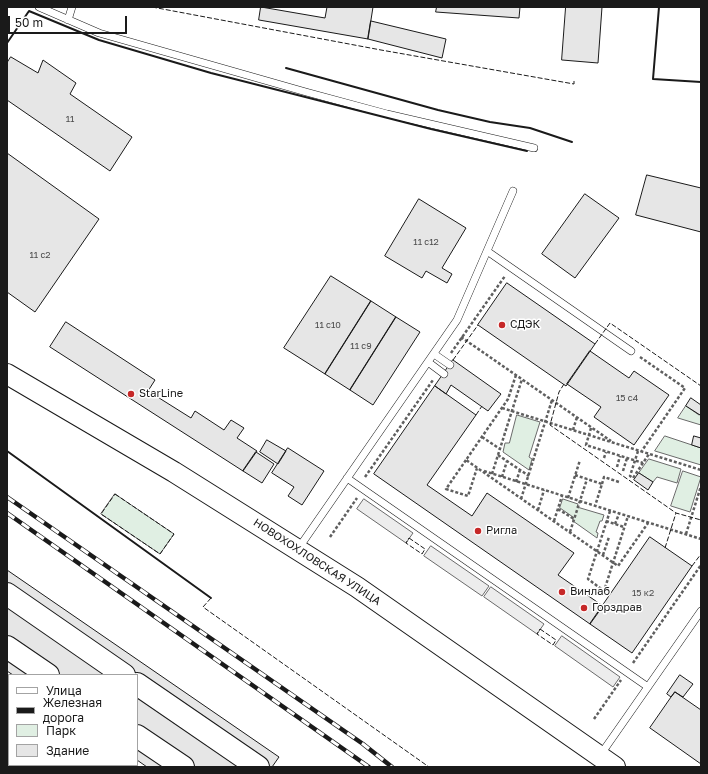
<!DOCTYPE html>
<meta charset="utf-8">
<style>
body{margin:0}
#map{position:relative;width:708px;height:774px;overflow:hidden;background:#fff;font-family:"Golos Text",sans-serif}
canvas{display:block}
.frame{position:absolute;inset:0;border:8px solid #1a1a1a;pointer-events:none}
.legend{position:absolute;left:8px;top:674px;width:130px;height:92px;box-sizing:border-box;background:#fff;border:1px solid #a3a3a3;margin:0;padding:5px 7px;list-style:none;font-size:12px;color:#1a1a1a}
.legend li{display:flex;align-items:center;gap:8px;height:20px}
.legend b{width:20px;border:1px solid #a3a3a3}
.scale{position:absolute;left:8px;top:16px;width:119px;height:18px;box-sizing:border-box;border:2px solid #1a1a1a;border-top:0;padding-left:5px;font-size:12px;line-height:14px;white-space:nowrap;color:#1a1a1a;-webkit-text-stroke:3px #fff;paint-order:stroke}
</style>
<div id="map">
<canvas width="708" height="774"></canvas>
<div class="frame"></div>
<ul class="legend">
<li><b style="height:5px;background:#fff"></b>Улица</li>
<li><b style="height:5px;background:#1a1a1a"></b>Железная дорога</li>
<li><b style="height:11px;background:#e0efe3"></b>Парк</li>
<li><b style="height:11px;background:#e6e6e6"></b>Здание</li>
</ul>
<div class="scale">50 m</div>
</div>
<script>
const context = document.querySelector('canvas').getContext('2d');
context.lineJoin = 'round';
function fillPath(path, color) { context.fillStyle = color; context.fill(path, 'evenodd'); }
function stroke(path, color, width, dash) { context.strokeStyle = color; context.lineWidth = width; context.lineCap = dash ? 'butt' : 'round'; context.setLineDash(dash || []); context.stroke(path); }
function write(font, color, halo, rows, align = 'center') {
  context.font = font + ' "Golos Text",sans-serif'; context.lineWidth = 3; context.setLineDash([]); context.textBaseline = 'middle'; context.strokeStyle = halo; context.fillStyle = color; for (const [text, x, y, turn = 0] of rows) {
    context.save(); context.translate(x, y); context.rotate((+turn || 0) * Math.PI / 180); context.textAlign = isNaN(turn) ? turn : align; if (halo) context.strokeText(text, 0, 0); context.fillText(text, 0, 0); context.restore();
  }
}
const green = new Path2D(`
 M686,406L699,415L701,413V425L678,418Z
 M517,415L540,422L529,457L532,459L529,470L503,452L505,443H509Z
 M665,436L701,448V465L655,451Z
 M649,459L681,469L677,483L657,477L653,482L639,473Z
 M683,471L701,477L690,512L671,506Z
 M115,494L174,534L160,554L101,514Z
 M563,499L578,504L577,507L604,515L602,521H600L596,532L598,533L597,538L573,521V517L560,508Z`);
fillPath(green, '#e0efe3');
stroke(green, '#6a6a6a', 1);
const parking = new Path2D(`
 M364,499L413,533L406,543L357,509Z
 M431,546L489,586L482,596L424,556Z
 M491,587L544,624L537,634L484,597Z
 M562,636L620,677L613,687L555,646Z`);
fillPath(parking, '#ededed');
stroke(parking, '#6a6a6a', 1);
const building = new Path2D(`
 M261,7L325,18L327,7H373L368,39L259,20Z
 M437,7H520L519,18L436,12Z
 M566,7H602L598,63L562,60Z
 M371,21L446,39L442,58L368,39Z
 M11,57L38,73L43,60L76,83L70,94L132,137L110,171L7,100V63Z
 M7,153L99,219L35,312L7,292Z
 M647,175L701,188V232L636,215Z
 M585,194L619,218L575,278L542,254Z
 M419,199L466,228L442,268L452,274L447,283L426,271L422,278L385,256Z
 M331,276L371,301L325,374L284,348Z
 M507,283L595,344L566,386L478,325Z
 M371,301L396,317L350,390L325,374Z
 M396,317L420,332L373,405L350,390Z
 M66,322L155,380L148,391L191,418L195,411L224,430L231,420L244,428L237,438L257,451L243,471L50,347Z
 M590,351L629,378L634,371L669,395L634,445L594,417L601,407L567,384Z
 M453,360L501,394L488,411L451,385L446,394L435,386Z
 M435,386L476,415L427,485L472,516L487,493L574,553L558,575L603,606L590,624L374,474Z
 M691,398L701,405V413L700,415L686,406Z
 M694,436L701,438V448L692,445Z
 M267,440L286,451L278,464L260,452Z
 M288,448L324,471L302,505L288,496L294,487L272,473Z
 M256,452L274,464L262,483L243,471Z
 M639,473L653,482L648,490L634,480Z
 M650,537L692,566L632,653L590,624Z
 M7,570L279,757L272,767H147L137,760V675H13L7,671Z
 M680,675L693,684L683,697L675,692L671,697L667,694Z
 M675,692L701,710V764L650,728Z`);
fillPath(building, '#e6e6e6');
stroke(building, '#1a1a1a', 1);
const lane = new Path2D(`
 M39,7L99,33L306,92L387,114L534,148
 M68,20L72,7
 M487,251L631,351
 M434,354L450,365
 M428,362L444,374
 M347,478L648,687
 M298,549L457,320L513,191
 M601,754L701,611`);
const secondary = new Path2D(`
 M7,374L174,472L357,587L615,767
 M7,692L9,693
 M115,765L118,767`);
const primary = new Path2D(`
 M7,594L124,675
 M7,647L48,675
 M137,684L258,767
 M137,736L183,767`);
stroke(lane, '#1a1a1a', 8);
stroke(secondary, '#1a1a1a', 22);
stroke(primary, '#1a1a1a', 24);
stroke(new Path2D(`
 M461,337L611,441
 M451,353L505,276
 M640,357L685,388L641,452
 M516,375L508,399L466,460L618,566L648,523
 M502,408L701,470
 M591,428L586,445L643,463
 M573,430L577,417
 M482,437L500,449
 M638,451L630,476L633,478L649,454
 M498,455L529,476
 M604,458L606,452
 M466,460L446,489L468,496L477,468
 M617,467L620,456
 M484,471L701,539
 M623,471L627,458
 M492,474L522,379
 M575,475L602,484L595,506
 M365,477L433,380
 M502,477L507,461
 M516,482L520,470
 M602,484L604,477L619,482
 M568,498L580,460
 M521,499L552,400
 M558,509L574,519
 M538,510L544,490
 M610,511L588,579L604,591L628,516
 M554,521L562,496
 M606,521L624,527
 M615,524L619,514
 M570,532L587,479
 M686,534L701,486
 M330,537L357,498
 M603,555L609,537
 M633,663L701,565
 M594,719L621,680`), '#5f5f5f', 2.5, [3, 2]);
stroke(lane, '#fff', 7);
stroke(secondary, '#fff', 20);
stroke(primary, '#fff', 22);
const rail = new Path2D(`
 M7,497L363,744L392,767
 M7,513L369,767`);
stroke(rail, '#1a1a1a', 4.5);
stroke(rail, '#fff', 3, [9]);
stroke(new Path2D(`
 M152,7L381,50L574,84V79
 M595,344L610,323L701,386
 M453,360L478,325
 M564,384L559,392L550,425L676,513L701,520
 M476,415L482,406
 M115,494L174,534L160,554L101,514Z
 M409,538L425,549L422,554L406,543Z
 M665,548L676,513
 M692,566L701,554
 M211,598L203,607L429,767
 M540,629L556,640L553,645L537,634Z`), '#1a1a1a', 1, [5, 2]);
stroke(new Path2D(`
 M659,7L653,79L701,82
 M7,43L29,11L99,40L211,73L431,129L527,151
 M286,68L438,110L490,122L530,128L572,142
 M7,451L211,598`), '#1a1a1a', 2);
for (const [x, y, r, color] of [
 [502,325,4,"#c62828"],
 [131,394,4,"#c62828"],
 [478,531,4,"#c62828"],
 [562,592,4,"#c62828"],
 [584,608,4,"#c62828"]
]) { const dot = new Path2D(); dot.arc(x, y, r, 0, 2 * Math.PI); context.fillStyle = color; context.fill(dot); stroke(dot, '#fff', 1.5); }
write('9px', '#4d4d4d', null, [
 ["11",70,119],
 ["11 с12",426,242],
 ["11 с2",40,255],
 ["11 с10",328,325],
 ["11 с9",361,346],
 ["15 с4",627,398],
 ["15 к2",643,593]
]);
write('11px', '#1a1a1a', '#fff', [
 ["СДЭК",510,325],
 ["StarLine",139,394],
 ["Ригла",486,531],
 ["Винлаб",570,592],
 ["Горздрав",592,608]
], 'left');
write('11px', '#1a1a1a', '#fff', [
 ["НОВОХОХЛОВСКАЯ УЛИЦА",317,562,33]
]);
</script>
